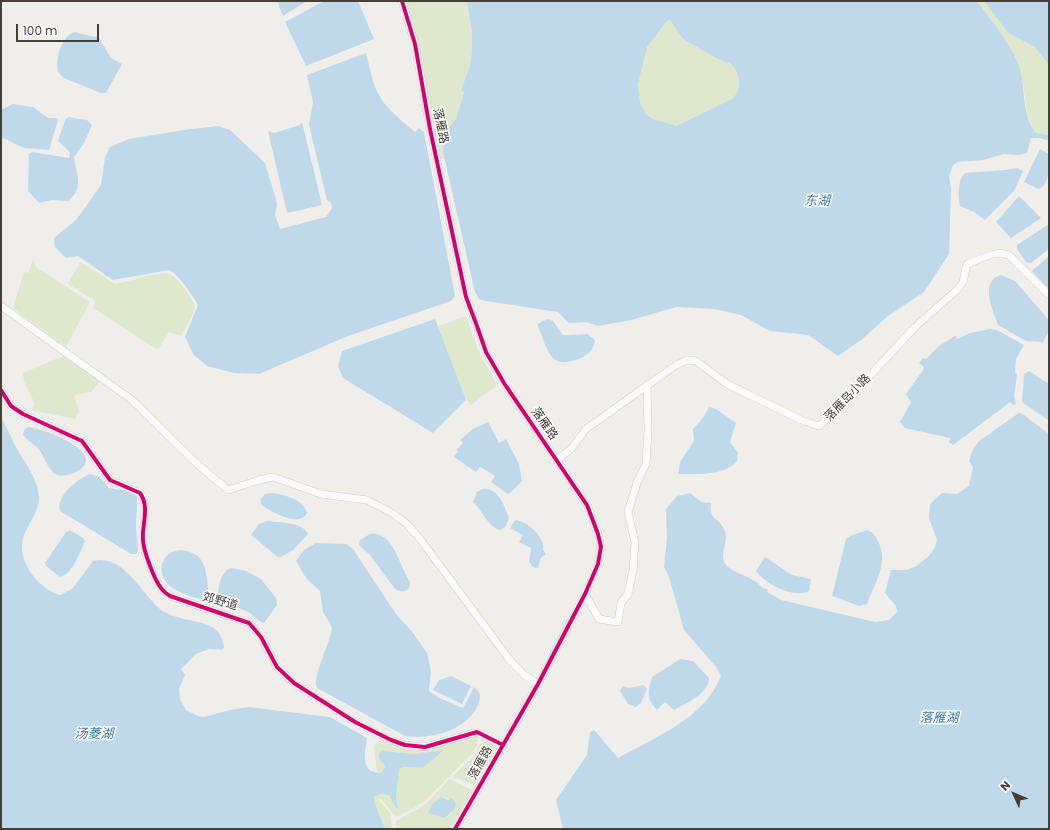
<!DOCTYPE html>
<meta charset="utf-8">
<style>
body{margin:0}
#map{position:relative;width:1050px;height:830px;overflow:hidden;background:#f0eeea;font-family:Poppins,sans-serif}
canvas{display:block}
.frame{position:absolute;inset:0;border:2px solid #454037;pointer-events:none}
.north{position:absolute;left:994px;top:774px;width:40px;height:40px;-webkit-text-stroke:3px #fff;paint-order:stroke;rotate:314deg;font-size:11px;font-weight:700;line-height:16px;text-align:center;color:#454037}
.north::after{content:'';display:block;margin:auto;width:14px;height:18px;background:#454037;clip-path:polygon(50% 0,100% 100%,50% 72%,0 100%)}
.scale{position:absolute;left:16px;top:24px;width:83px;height:18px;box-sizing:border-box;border:2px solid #454037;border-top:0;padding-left:5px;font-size:12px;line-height:14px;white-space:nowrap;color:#454037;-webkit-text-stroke:3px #fff;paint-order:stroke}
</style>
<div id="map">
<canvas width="1050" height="830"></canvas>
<div class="frame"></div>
<div class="north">N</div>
<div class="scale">100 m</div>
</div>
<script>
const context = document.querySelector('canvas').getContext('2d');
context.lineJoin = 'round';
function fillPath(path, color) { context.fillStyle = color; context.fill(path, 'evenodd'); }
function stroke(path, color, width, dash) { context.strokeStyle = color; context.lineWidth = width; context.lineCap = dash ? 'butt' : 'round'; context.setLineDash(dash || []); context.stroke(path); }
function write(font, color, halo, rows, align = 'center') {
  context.font = font + ' Poppins,"Noto Sans SC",sans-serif'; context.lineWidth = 3; context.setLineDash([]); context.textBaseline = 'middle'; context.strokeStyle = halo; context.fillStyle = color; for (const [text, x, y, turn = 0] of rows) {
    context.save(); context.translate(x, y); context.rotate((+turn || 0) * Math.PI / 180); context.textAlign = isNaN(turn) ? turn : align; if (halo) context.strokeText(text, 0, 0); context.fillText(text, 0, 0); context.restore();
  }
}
fillPath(new Path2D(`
 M406,1H467L472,31V50L470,66L461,90L464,92L456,119L446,129L443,152L444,159H439L418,39Z
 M977,1H984L1008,33L1035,47L1048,63L1049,135L1036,133C1023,117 1027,94 1021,75C1013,47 993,24 977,1Z
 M670,20L683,39L716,58L731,64C740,74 743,89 732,99L676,126C666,124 651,120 645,112C634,99 639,58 648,44C653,36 660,29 666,22Z
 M33,259L36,267L90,302L66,347L13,308L24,272L28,273Z
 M80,262L115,284C128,283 160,269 171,275C181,281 189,295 195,305L192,316L181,336L169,332L158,350L93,308L95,303L94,300L68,284Z
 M466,316L478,350L497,385L471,405C456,389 445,348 438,326Z
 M63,356L100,381L91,392L74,395L79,411L75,419L32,410L35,404L24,381L23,373Z
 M475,735L478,736L477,745L472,753L426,800L412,809L396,817L380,798L378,799L390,813L392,829H385L374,801V797L379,794L389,795L397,810L399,808L396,799L399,769L403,767L423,768L437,755L444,751L415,754L383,751L379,753V759L384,764L385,768L382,771L377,773L374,746L382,737L411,748Z
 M483,736L494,743L496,748L475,785L452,777L476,754Z
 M449,779L472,790L450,829H396V821L426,804ZM441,797L449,799L451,814L445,818L428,813L432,804Z`), '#dde8cd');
fillPath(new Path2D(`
 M277,1H307L283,16Z
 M324,1H358L374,39L306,66L285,22Z
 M467,1H977C991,21 1010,42 1019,66C1026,87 1021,115 1036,133L1049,135V141L1040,138H1031L1027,153L1019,155L1003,154L984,160L958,162L953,165L949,177L951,189L949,254L924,292L888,316L861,340L838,356L808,335L770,331L741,315L714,309L676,307L631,320L598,326L586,322L569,323L558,312L486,301L479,299L475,292L443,152L444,133L456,119L464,92L461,90L470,66L472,50V31ZM670,20L683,39L716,58L731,64C740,74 743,89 732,99L676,126L653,119L646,114L640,102L638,84L647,47L666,22Z
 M984,1H1049V65L1035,47L1008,33Z
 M75,32L95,37L98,36L111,58L122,64L106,93H101L64,78L58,72C55,59 61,36 75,32Z
 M366,53C369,64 371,76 375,87C382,106 400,119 415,132L419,128L424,132L455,296L451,301L348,336L259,374L234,373L207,366L193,354L185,337L198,305L185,285L174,273L169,270L113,280L78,256L66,258L55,247L54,238L77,219L101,185L105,157L110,147L129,139L184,130L218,126L230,130L265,163L276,199L277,205L275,215L280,229L326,217L332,208L331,203L327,200L309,125L313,102L307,75Z
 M13,104L33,107L48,118H55L58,120L49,150L24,148L1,137V110Z
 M68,117L87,120L92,125L84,143L74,157C76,174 85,188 68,201L52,200L39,203L28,191L29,154L32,152L69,158L70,152L58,141L65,120Z
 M302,122L322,205L287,213L268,131L274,133L300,125Z
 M1040,149L1049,154C1049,165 1050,187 1038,189L1024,182Z
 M1017,168L1023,171L1014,191L985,220L974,212L960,206C958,196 957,181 965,173L1005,170Z
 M1019,196L1041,218L1011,238L996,222Z
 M1049,224V249L1031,263L1026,262L1017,249V245Z
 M1049,256V287H1047L1032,271Z
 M1001,275L1015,281L1048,319L1049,331L1043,342L1026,341L998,325C993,311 979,281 1001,275Z
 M435,319L466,400L433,433L343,378L338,366L342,351Z
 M548,319L553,321L563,335L587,334L595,340C594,345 593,349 590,352C584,359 561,367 553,358C545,349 542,335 537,324Z
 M990,329L997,330L1024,345L1016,359L1015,372L1017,375L1014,396L1016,404L1013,405L1010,402L953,445L949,442L950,438L905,428L900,422L911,402L906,394L923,370L924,367L919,363L923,358L926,359L939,346L955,336L957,339L970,333Z
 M1029,371L1049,384V421L1022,402L1024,374Z
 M709,407L716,409L736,423L730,442L738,453L737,461C727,476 694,474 678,474L680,462L694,441L693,429L703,418Z
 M1019,413L1024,415L1049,434V829H563L556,800L587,755L590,732L594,730L618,758C654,738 705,718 721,676L716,667L684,630L669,577L664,567L667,539L666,509L677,496L690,493L702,502L711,503C709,520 718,517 724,529C729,539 723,547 723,556C723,571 744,574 753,580C759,583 761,588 768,590L767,592L781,600L875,622L889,620L897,612L896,606L885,593L891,570H906L915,567L929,556L935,547L937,540L929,518L930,504L942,493L957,494L969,486L973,467L969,461L973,449L979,441Z
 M1,418C7,426 10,436 15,445C24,463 38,477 39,498C39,511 29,523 24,535C15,559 37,588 60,595L72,589L93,561C123,553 141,593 160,609C177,623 212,618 220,635C222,639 223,643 224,647L223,650L209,649L196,654L181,669L185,675L179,689L180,699L186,710L198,716L204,717L230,710L249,707L330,717L367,738C366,747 360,768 374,772C379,774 382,772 385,768L384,764L379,759V753L383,751L415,754L444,750L423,768L403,767L399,769L396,799L399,809L396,808L389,795L380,794L374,797V801L385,829H1Z
 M488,422L499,443L506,439L519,464L522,481L510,493L508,494L491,482L495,476L480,467L476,472L454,457L458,451L456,450L463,443L460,440L473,429Z
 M28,427C42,429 83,443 86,459C87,471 65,478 57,475C46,469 45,455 37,447C32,443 27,440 23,435L24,430Z
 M90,474L100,477L109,488L134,492L137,497V507L136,527L138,551L136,554H131L60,511C56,496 77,479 90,474Z
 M482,489C499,487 504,506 509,518L506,526L501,530C489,529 482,510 473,502L477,492Z
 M271,493C283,494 305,500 307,513C305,516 303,518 299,519C292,522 266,510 261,504V499L265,494Z
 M515,520C527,521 546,537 543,550L546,554L541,558L538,568L533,567L529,562L531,548L519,542L523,535L510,528Z
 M267,521C280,523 302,521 308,534L293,550L279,558L251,535L259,524Z
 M70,530L83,538L85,541C80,552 73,574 60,577L46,566L45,563L66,532Z
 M867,530C873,532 875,535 878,541C889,563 875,583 867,604L859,606L832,596L846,539L850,536Z
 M370,534C394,531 399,566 410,582C411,591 402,594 395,589L370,555L359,545L360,540Z
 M316,543L346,544L353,549L396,614L413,633L427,653L431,671L429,691L439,698L463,708L474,687C481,692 481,697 478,705C466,731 430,740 405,736L317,688C311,678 331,642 332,627L323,612L320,591L306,578L296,561L304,550Z
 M182,550C208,555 205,570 209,593L204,599C194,599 174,591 167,583C155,568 164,550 182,550Z
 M765,557L792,575L811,579L809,591C793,599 766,584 756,571Z
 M231,568L246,571L261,579L276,598L277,605L264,623C258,622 254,615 248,612C238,606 227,607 218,598C218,588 220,572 231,568Z
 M680,659L693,661L709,678C710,693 685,704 674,710L665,702L657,710C646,698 648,692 652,677Z
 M451,676L471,686L462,704L433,690L439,680Z
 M644,685L647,689L641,703L636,707L628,704L620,691L623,686L629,688Z
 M441,797L448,800L452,798L456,803L455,808L445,818L428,813L432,804Z`), '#bfd9ea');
const minor = new Path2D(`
 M402,1L415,44L430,129L466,297L477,326L486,352L504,383L587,505L598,534L601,547L598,564L585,594L538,684L455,829
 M1,306L132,400L196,463L228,490L259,480L273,477L321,494L367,500L392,513L407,524L420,539L509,659L523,674L538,684
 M1,390L11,406L23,414L82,441L110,480L140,493C150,507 142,523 143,539C143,550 154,579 161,588C163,591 167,594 170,596L249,623L261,637L277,667L294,683L355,722L391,740L405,745L425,747L477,732L503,745
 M557,460L571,449L586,429L676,365L687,360L696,361L727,384L801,420L819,426L837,411L915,327L958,289L963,282L967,264C980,260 997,248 1010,256L1049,295
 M585,594L599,619L618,622L621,603L628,594L633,570L635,543L628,512L638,480L646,464L648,430L647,385`);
stroke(minor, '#ceccc8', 8);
stroke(minor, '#fdfcfc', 7);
stroke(new Path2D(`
 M402,1L415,44L430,129L466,297L477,326L486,352L504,383L587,505L598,534L601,547L598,564L585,594L538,684L455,829
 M1,390L11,406L23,414L82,441L110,480L140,493C150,507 142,523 143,539C143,550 154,579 161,588C163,591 167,594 170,596L249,623L261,637L277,667L294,683L355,722L391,740L405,745L425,747L477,732L503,745`), '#d6006c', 4);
write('12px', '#454037', '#fff', [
 ["落雁路",440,126,79],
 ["落雁岛小路",848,398,-46],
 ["落雁路",544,424,55],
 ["郊野道",220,602,16],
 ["落雁路",481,763,-61]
]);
write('italic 13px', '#3a7aa7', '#fff', [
 ["东湖",817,202],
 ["落雁湖",939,719],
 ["汤菱湖",94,735]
]);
</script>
